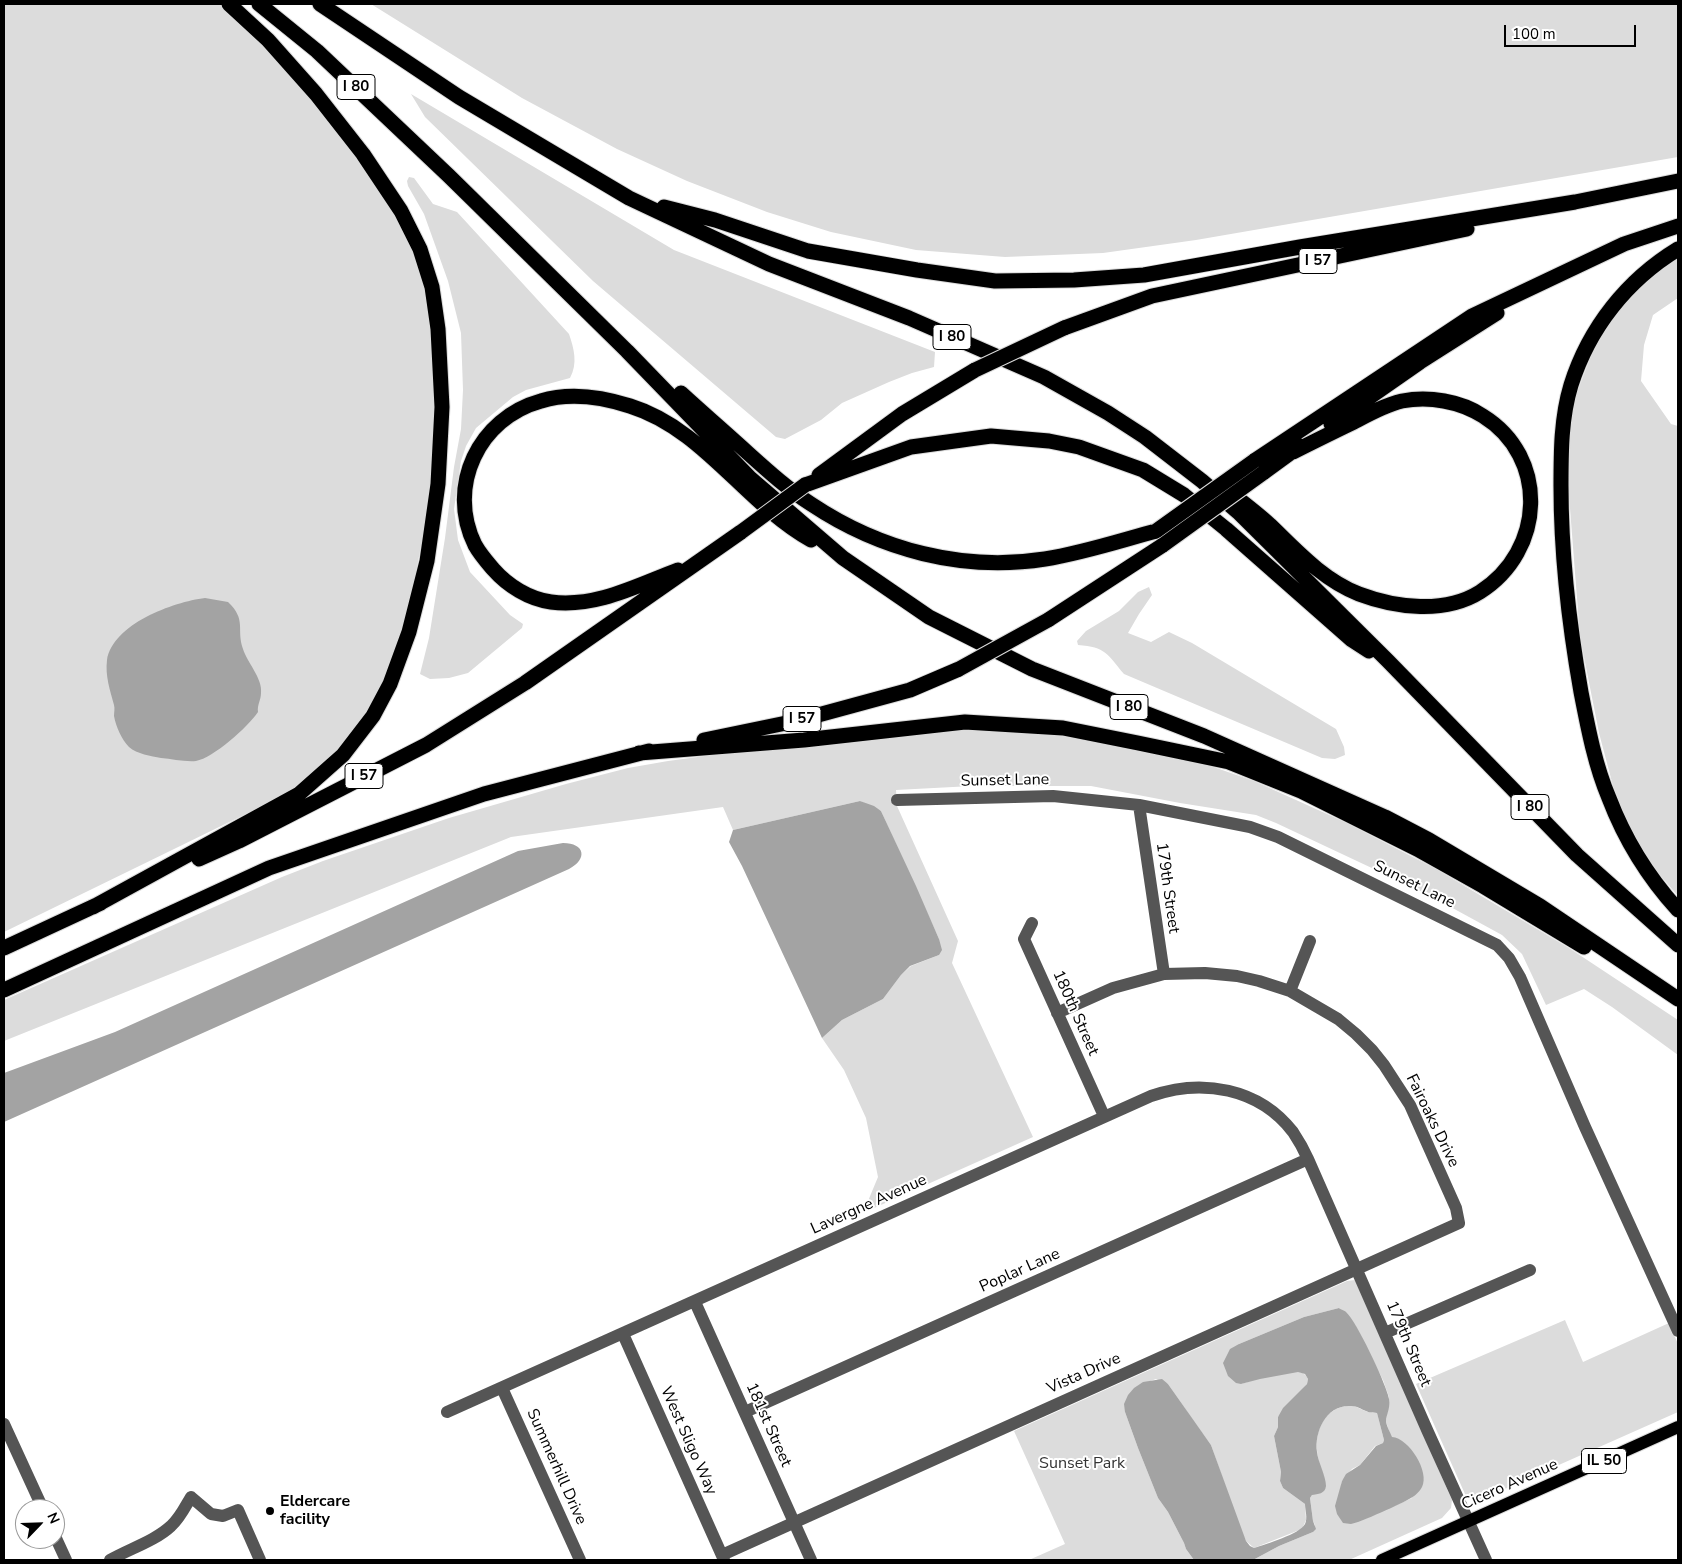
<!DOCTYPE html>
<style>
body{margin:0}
#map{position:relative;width:1682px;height:1564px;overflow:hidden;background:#fff;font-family:"Nunito Sans",sans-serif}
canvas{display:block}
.frame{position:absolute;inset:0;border:5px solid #000;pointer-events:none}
.north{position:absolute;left:15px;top:1499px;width:50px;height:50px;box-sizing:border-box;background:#fff;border:1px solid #999;border-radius:50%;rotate:66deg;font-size:14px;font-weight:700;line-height:20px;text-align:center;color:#000}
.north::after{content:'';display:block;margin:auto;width:18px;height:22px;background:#000;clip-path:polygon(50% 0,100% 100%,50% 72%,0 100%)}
.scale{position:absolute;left:1504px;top:25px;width:132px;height:22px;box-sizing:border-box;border:2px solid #000;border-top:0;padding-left:6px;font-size:15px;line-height:18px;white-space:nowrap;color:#000;-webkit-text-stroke:4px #fff;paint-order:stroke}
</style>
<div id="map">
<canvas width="1682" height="1564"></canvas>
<div class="frame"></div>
<div class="north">N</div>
<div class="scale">100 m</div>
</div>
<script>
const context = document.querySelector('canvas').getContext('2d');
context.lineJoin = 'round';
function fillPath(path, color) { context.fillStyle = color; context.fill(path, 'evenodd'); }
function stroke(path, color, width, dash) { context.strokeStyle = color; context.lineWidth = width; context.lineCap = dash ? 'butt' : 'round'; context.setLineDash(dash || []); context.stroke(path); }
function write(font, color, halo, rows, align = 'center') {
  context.font = font + ' "Nunito Sans",sans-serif'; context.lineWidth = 4; context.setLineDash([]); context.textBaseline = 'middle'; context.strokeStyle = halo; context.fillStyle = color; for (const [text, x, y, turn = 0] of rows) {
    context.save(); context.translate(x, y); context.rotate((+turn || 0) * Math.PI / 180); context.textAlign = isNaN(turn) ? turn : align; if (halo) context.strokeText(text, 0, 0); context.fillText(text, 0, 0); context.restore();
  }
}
fillPath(new Path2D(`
 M4,4H223L272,51L340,134L400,221L420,267L430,319L437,438L429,502L413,589L395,658L374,702L350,737L329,760L296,787L256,809L4,932Z
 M371,4H1678V157L1196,240L1103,253L1005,257L916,250L831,232L767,212L687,181L617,149L522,98Z
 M411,94L674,250L935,352L934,367L912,373L889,382L842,403L821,420L785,439L776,437L593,281L425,117Z
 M409,177L414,178L433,204L457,212L569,334C574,349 578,363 570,378L526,390L513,397L476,428L466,446L461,461L454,509L458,540L470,572L510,615L523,624L522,628L468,673L449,678L430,679L420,674L429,638L445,538L454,467L461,429L463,390L461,333L448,281L424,214L408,186L407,181Z
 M1678,258V298L1653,315L1644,345L1641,381L1671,424L1678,426V896L1659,874L1632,834L1613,786L1599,733L1580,637L1568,483L1569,429L1576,395L1595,345L1618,309L1651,276Z
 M1149,587L1152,595L1139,614L1128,633L1151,642L1169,632L1192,643L1336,729L1344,747L1345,755L1335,759L1322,758L1124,674C1107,654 1106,647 1078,645L1077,641L1086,631L1119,611L1138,592Z
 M967,727L1070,733L1202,763L1254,781L1347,823L1436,869L1569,948L1678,1020V1055L1612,1007L1584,989L1546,1005L1522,954L1502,935L1425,893L1276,823L1256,815L1180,803L1091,786H972L896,790L897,806L958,941L952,963L1033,1137L863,1213L878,1177L866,1118L844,1070L822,1038L842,1020L883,999L901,975L911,966L939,955V939L881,811L860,801L733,830L723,807L511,837L4,1041V1000L282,877L323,861L449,818L566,784L628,768L668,761L786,745Z
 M1355,1280L1452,1500L1451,1508L1442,1518L1349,1560H1253L1279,1546L1313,1532L1315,1525L1313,1521L1310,1498L1312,1495L1316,1494L1324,1477C1316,1456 1311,1432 1329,1414C1335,1409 1343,1405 1351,1406C1358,1406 1363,1411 1369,1412C1372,1412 1374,1412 1377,1413L1384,1440L1383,1443L1375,1446L1360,1465L1352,1469L1342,1481L1340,1492L1364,1519L1412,1498L1386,1422L1389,1397L1383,1380L1355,1325L1339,1308L1304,1317L1239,1344L1241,1384C1253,1380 1287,1370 1299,1372C1303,1372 1306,1375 1308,1379L1307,1384L1278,1417V1427L1274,1436L1281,1472L1280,1481L1283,1488L1305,1504L1306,1520L1302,1529L1254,1548L1246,1541L1242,1533L1211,1445L1192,1419L1182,1404L1168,1384L1156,1379L1139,1385L1125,1412L1138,1448L1158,1498L1168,1512L1184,1543L1186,1549L1194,1560H1029L1065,1544L1014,1431L1347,1281Z
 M1565,1320L1583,1362L1669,1323L1678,1344V1412L1480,1500L1468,1499L1465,1494L1416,1384Z`), '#dcdcdc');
fillPath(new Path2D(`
 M205,598L228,602C247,620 236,629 243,649C247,662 263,679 261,693C261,700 257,705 258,712C248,727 213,758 196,761C185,762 172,759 161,758C151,756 137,754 129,747C122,740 116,727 114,716C114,712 115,709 114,705C110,690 105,676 107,660C113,624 173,602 205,598Z
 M860,801L874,806L881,811L916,886L939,939L942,950L939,955L910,966L901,975L883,999L842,1020L822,1038L742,866L729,842L733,830Z
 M563,843C585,843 588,859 569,869L4,1122V1073L115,1032L518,851Z
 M1339,1308C1340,1309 1345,1311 1346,1312C1357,1322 1384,1380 1388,1395C1392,1407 1386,1413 1386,1422C1387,1427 1390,1432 1392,1437C1409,1438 1430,1472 1422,1487C1420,1491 1415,1496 1411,1498C1403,1503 1359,1523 1351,1524C1348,1524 1346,1523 1343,1523L1337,1514L1335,1506L1342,1481L1346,1474L1360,1465L1376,1446L1383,1443L1384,1440L1377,1413C1373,1412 1369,1413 1366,1411C1361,1409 1357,1406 1351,1406C1327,1404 1314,1431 1317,1452C1318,1462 1326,1476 1326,1486C1325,1494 1318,1494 1312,1495L1310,1498L1313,1521L1316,1529L1313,1532L1279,1546L1253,1560H1194L1186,1549L1184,1543L1168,1512L1158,1498L1138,1448L1125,1412L1124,1404L1128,1395L1134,1388L1143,1382L1162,1379L1168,1384L1211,1445L1246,1541L1250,1546L1254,1548C1266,1544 1300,1534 1305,1524C1308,1518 1305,1510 1305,1504L1283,1488L1280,1481L1281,1472L1274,1436L1278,1427V1417L1283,1408L1307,1384L1308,1379L1305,1374L1298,1372L1260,1379L1241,1384L1236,1383L1228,1376L1223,1363L1230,1349L1239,1344L1304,1317Z`), '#a3a3a3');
const major = new Path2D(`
 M1382,1560L1678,1427`);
const highway = new Path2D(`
 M259,4L317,51L449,176L627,351L750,478L843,558L929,617L1032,669L1204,736L1385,817L1429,840L1540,906L1678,999
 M320,4L459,97L629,198L769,264L909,318L1044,377L1108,413L1145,437L1202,481L1238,512L1388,661L1577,855L1678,945
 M664,207L715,220L808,251L917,270L995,281L1074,280L1144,275L1300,247L1575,202L1678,181
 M1678,249C1627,280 1589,328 1571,385C1561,418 1561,452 1561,486C1561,556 1569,624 1581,692C1588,728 1595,765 1609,798C1625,840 1648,877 1678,910
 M1064,328L1152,296L1467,229
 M681,393C704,414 727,434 749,454C769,472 789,490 811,504C880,550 963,572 1045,559C1083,553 1119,541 1156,531
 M1331,424L1420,362L1497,313
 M1254,461L1472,316L1624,244L1678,226
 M1263,473L1300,446
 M819,475L902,414L975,370
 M805,485L911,447L991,436L1049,441L1079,447L1143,470L1184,495L1226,529L1352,640L1369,651
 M1232,494C1245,504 1258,514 1270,525C1297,551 1323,580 1359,594C1396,608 1445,614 1480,592C1545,551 1549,457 1483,416C1460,401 1429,396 1402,401C1385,405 1369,414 1354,422C1333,432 1313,442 1293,452
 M678,570C638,585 596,608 551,602C529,599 508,586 493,569C487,562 480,554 475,545C446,486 479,418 541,401C570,392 602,397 630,406C704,429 745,503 811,540
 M1048,620L1163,545
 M704,740L796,721L910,690L959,669
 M639,753L804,740L965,722L1063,728L1138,743L1229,762L1301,791L1417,849L1483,886L1584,947
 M199,859L239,841L426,745L525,683L741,532
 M93,907L299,794L343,755L373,716L390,684L409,632L427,561L438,484L442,407L438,329L432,287L420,249L401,211L363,154L316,94L268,40L229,4
 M4,948L101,903
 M4,990L269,868L484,794L649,751`);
stroke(major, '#dbdbdb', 14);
stroke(highway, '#dbdbdb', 17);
stroke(new Path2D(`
 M897,800L1053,796L1139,805L1250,827L1278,837L1497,945L1509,958L1520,977L1585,1127L1678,1331
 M1139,805L1164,974
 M1032,923L1024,939L1104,1116
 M1290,991L1310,941
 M695,1302L811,1560
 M1385,1333L1530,1270
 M623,1334L724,1560
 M502,1388L580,1560
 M447,1412L1151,1096C1202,1078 1259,1088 1293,1132C1299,1141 1304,1150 1308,1159L1428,1432L1486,1560
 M745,1412L1308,1159
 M4,1424L43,1509
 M55,1536L66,1560
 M722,1555L1459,1223L1456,1208L1410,1105L1384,1065L1372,1050L1356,1034L1338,1019L1290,991L1259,981L1237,976L1205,973L1164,974L1113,988L1057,1013
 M110,1560C129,1549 155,1541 171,1526C180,1518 185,1507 191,1497L211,1514L223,1516L238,1510L260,1560`), '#555', 12);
stroke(major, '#000', 12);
stroke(highway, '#000', 15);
const highwayBridge = new Path2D(`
 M975,370L1064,328
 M1156,531L1254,461
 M741,532L805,485
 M1163,545L1263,473
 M959,669L1048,620`);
stroke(highwayBridge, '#dbdbdb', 17, []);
stroke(highwayBridge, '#000', 15);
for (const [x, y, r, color] of [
 [270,1511,5,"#000"]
]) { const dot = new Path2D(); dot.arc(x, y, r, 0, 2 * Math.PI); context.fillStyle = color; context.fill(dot); stroke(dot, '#fff', 2); }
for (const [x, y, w] of [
 [356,87,38],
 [1318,261,38],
 [952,337,38],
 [1129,707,38],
 [802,719,38],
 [364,776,38],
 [1530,807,38],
 [1604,1461,45]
]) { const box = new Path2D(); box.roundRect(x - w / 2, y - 12.5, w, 25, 4); context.fillStyle = '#fff'; context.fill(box); stroke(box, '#000', 1); }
write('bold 15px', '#000', null, [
 ["I 80",356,87],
 ["I 57",1318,261],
 ["I 80",952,337],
 ["I 80",1129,707],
 ["I 57",802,719],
 ["I 57",364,776],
 ["I 80",1530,807],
 ["IL 50",1604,1461]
]);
write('16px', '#000', '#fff', [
 ["Sunset Lane",1005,781,-1],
 ["Sunset Lane",1414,885,26],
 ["179th Street",1167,888,82],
 ["180th Street",1075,1013,66],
 ["Fairoaks Drive",1432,1121,64],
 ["Lavergne Avenue",869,1205,-24],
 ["Poplar Lane",1020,1271,-24],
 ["179th Street",1408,1344,67],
 ["Vista Drive",1084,1374,-24],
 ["181st Street",768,1425,66],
 ["West Sligo Way",688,1441,66],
 ["Summerhill Drive",556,1467,66],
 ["Cicero Avenue",1510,1485,-24]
]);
write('16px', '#333', '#fff', [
 ["Sunset Park",1082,1464]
]);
write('bold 16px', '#000', '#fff', [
 ["Eldercare",280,1502],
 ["facility",280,1520]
], 'left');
</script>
